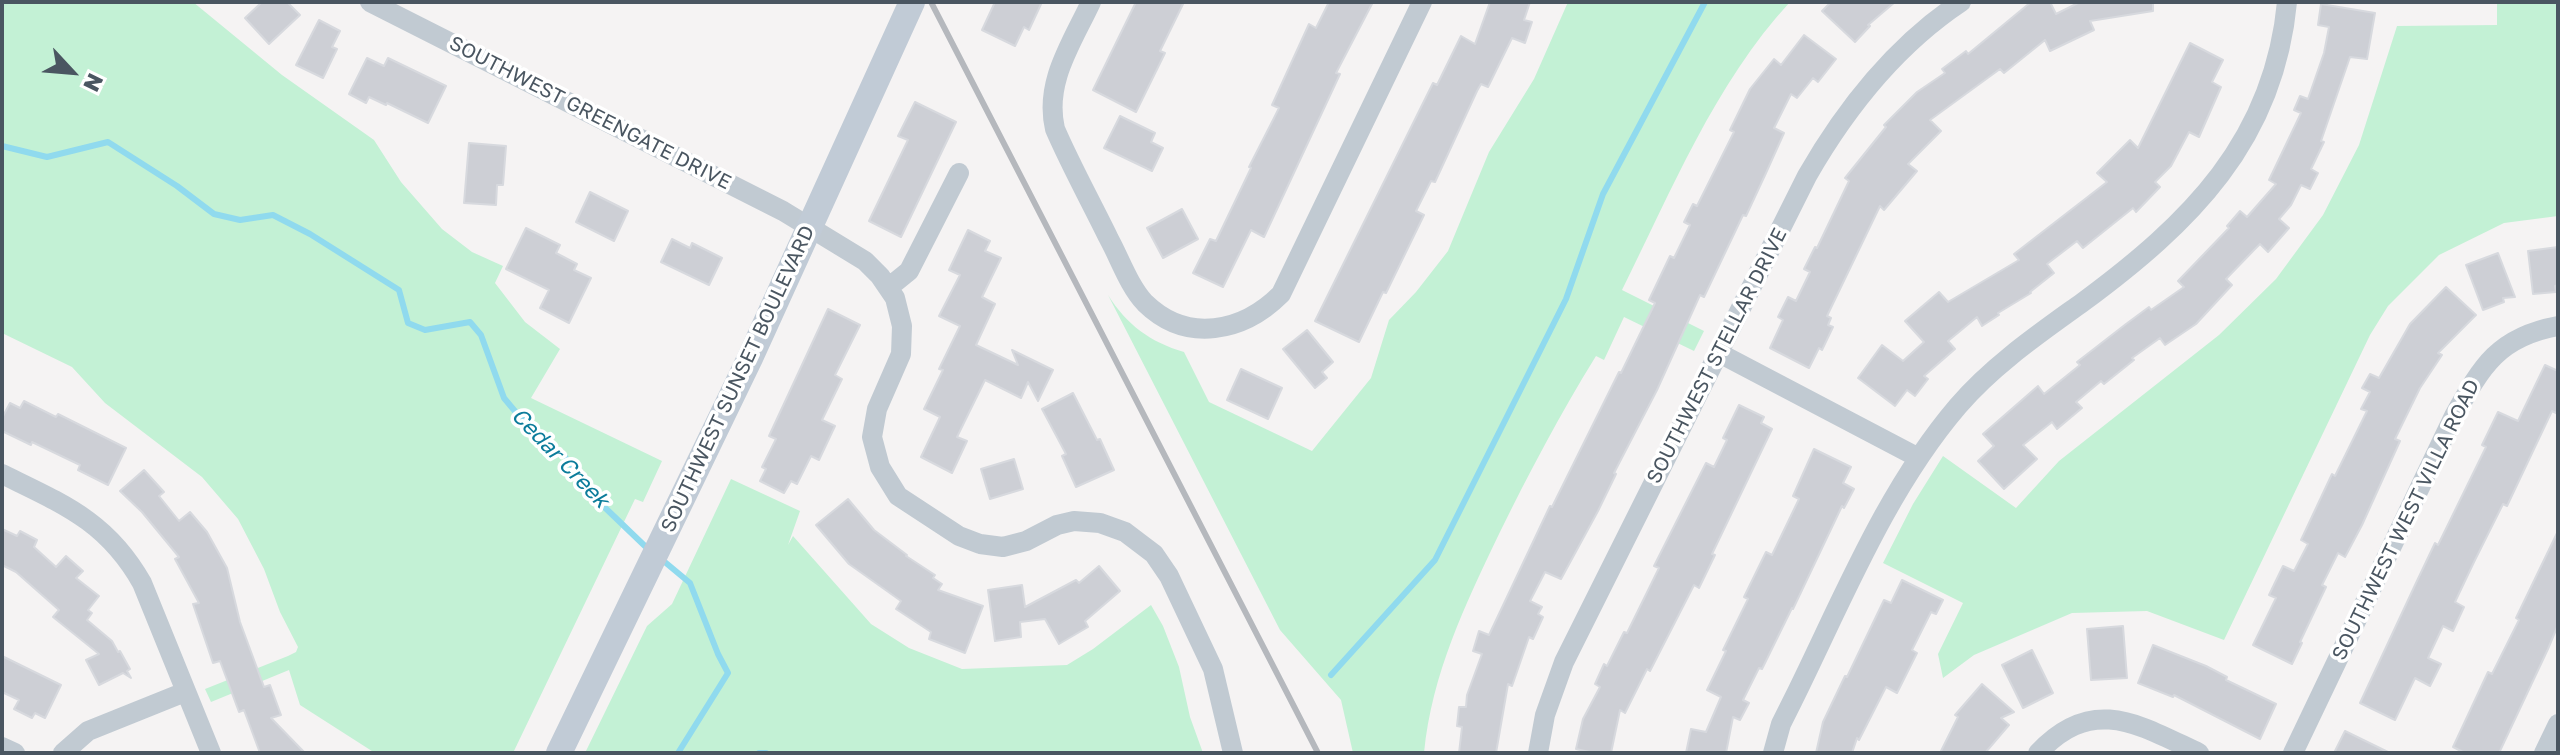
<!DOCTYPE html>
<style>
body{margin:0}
#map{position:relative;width:2560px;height:755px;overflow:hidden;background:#f5f3f3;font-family:"Golos Text",sans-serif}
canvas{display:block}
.frame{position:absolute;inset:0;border:4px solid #4a5661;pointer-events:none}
.north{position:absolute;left:32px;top:32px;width:80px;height:80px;-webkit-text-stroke:6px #fff;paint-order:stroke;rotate:116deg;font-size:22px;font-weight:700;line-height:32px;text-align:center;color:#4a5661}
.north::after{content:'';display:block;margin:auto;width:28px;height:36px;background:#4a5661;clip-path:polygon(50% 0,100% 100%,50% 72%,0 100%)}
</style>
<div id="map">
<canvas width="2560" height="755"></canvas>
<div class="frame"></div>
<div class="north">N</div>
</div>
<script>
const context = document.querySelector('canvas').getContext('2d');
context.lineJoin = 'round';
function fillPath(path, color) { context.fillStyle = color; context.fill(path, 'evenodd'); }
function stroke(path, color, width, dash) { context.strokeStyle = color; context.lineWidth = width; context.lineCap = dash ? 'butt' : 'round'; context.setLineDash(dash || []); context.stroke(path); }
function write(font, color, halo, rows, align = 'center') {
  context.font = font + ' "Golos Text",sans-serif'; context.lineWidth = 7; context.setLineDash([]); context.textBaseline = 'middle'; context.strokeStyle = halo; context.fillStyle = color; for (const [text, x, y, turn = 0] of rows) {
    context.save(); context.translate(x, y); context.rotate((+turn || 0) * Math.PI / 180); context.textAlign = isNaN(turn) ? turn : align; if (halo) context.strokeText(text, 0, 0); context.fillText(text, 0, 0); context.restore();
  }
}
fillPath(new Path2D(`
 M2,2H193L282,75L374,140L401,182L442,229L472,252L503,266L495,283L525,322L560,349L531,398L662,461L643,502L635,499L513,753H375L300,705L289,670L211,702L205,689L288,656L296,652L298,647L280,612L264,569L238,519L202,477L105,403L72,367L2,333Z
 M1568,2H1790C1715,83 1671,192 1622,290L1704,331L1694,351L1624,317L1604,360L1596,356C1560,414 1529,473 1499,534C1465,605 1432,673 1424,753H1353L1341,700L1280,630L1108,295C1127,325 1150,342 1184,352L1209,402L1312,451L1371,378L1389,320L1416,292L1448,251L1489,152L1534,79Z
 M2497,2H2558V216L2504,223L2439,255L2388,306L2370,335L2224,640L2147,611L2072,613L1974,655L1943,678L1938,654L1963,603L1883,563L1913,504L1943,456L2016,508L2059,461L2219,335L2276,279L2323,215L2359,145L2397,26L2497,25Z
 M731,479L800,511L788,545L793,536L871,624L909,648L962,669L1067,665L1093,649L1151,605L1163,626L1179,667L1190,717L1203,753H585L647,626L672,604Z`), '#c3f1d5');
stroke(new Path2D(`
 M2,146L47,157L108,142L177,186L214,214L240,220L273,215L310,234L399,290L408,323L425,330L470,322L481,335L504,398L519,416L565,457L597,500L648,549
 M660,558L690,583L718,654L728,673L678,753
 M1331,675L1435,560L1566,299L1603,194L1705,2
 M759,753H766`), '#90daee', 6);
const building = new Path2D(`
 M262,2H287L300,15L269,44L245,18Z
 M995,2H1042L1029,30L1024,27L1015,46L982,30Z
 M1136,2H1184L1160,51L1165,53L1136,112L1093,90Z
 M1329,2H1373L1336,73L1340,74L1264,237L1251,230L1223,287L1193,273L1210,239L1216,241L1251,168L1249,167L1274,118L1279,108L1272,105L1309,24L1316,28Z
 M1490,2H1530L1524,20L1532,22L1525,43L1512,38L1488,87L1481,84L1477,91L1435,182L1431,181L1416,211L1424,215L1386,293L1383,292L1359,342L1315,321L1433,83L1437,85L1461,36L1475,44Z
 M1831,2H1895L1868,25L1870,26L1855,42L1822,11Z
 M2031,2H2050L2056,14L2080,2H2153V11L2090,21L2094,30L2050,51L2045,40L2004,73L2000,69L1930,120L1941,131L1908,164L1917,171L1884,210L1880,206L1827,316L1831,318L1828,325L1833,327L1822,350L1819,348L1809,368L1770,348L1783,320L1778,317L1788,297L1796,301L1810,272L1804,269L1815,247L1817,248L1849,181L1845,178L1886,127L1884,125L1917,92L1945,73L1942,69L1966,51L1968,54Z
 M2321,4L2375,13L2367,59L2350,57L2321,141L2324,142L2311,169L2318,173L2310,189L2301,185L2291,205L2279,219L2289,228L2268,252L2260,244L2254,250L2226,279L2232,285L2196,324L2165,345L2160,338L2132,358L2134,360L2104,384L2101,381L2076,402L2082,408L2057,429L2052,422L2023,445L2037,459L2004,489L1978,461L1994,446L1983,434L2038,386L2044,394L2080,365L2077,362L2126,324L2149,307L2151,310L2184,287L2178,281L2229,228L2227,226L2240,211L2247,217L2276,184L2269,180L2301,113L2294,110L2300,96L2308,99L2324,53L2329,27L2318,25Z
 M319,20L340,31L332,47L337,49L323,78L296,65Z
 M1804,35L1836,59L1818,82L1813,78L1797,98L1791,94L1774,128L1784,133L1766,173L1746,216L1743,215L1704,297L1700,295L1657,390L1614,473L1616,474L1598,511L1561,579L1545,572L1530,601L1542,607L1538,614L1543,617L1533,639L1529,637L1512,686L1508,684L1496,753H1459L1462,727L1457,726L1459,707H1466L1467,695L1482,654L1473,651L1479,631L1489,635L1550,506L1552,507L1619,372L1621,373L1655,303L1649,300L1670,256L1674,258L1690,225L1684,222L1693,204L1697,206L1734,132L1730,130L1750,89L1774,59L1781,65Z
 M2190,43L2223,60L2212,82L2221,87L2199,137L2189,132L2171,166L2155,182L2160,187L2136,212L2133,208L2083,248L2077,241L2047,264L2054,273L2030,292L2031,293L1998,313L1999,315L1982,326L1977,317L1948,341L1955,349L1924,376L1928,379L1915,396L1907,390L1895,406L1858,378L1882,345L1903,361L1924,342L1905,321L1939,292L1948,302L2019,260L2014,254L2107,182L2097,173L2130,140L2138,148Z
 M367,58L384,66L388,58L446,86L428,123L387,103L386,105L369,97L366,103L349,94Z
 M915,102L956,122L901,237L869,221L908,140L898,136Z
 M1120,116L1155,133L1151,142L1163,148L1152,171L1104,148Z
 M469,143L506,146L503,185H497L496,205L464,203Z
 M590,192L628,211L614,241L576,222Z
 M1182,209L1198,239L1163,258L1147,228Z
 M526,228L560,245L556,253L577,264L574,270L591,278L569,323L540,308L549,290L506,269Z
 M968,230L990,241L985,251L1001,258L982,297L995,304L976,345L1018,365L1012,350L1053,370L1038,401L1028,382L1021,398L985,380L957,437L967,441L952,473L921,457L940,417L924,409L943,370L939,369L960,326L939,316L960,275L949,270Z
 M672,239L690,248L692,243L722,258L709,285L661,262Z
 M2558,247V285L2555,286L2556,292L2533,294L2528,251Z
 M2498,253L2515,297L2503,298L2504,302L2483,310L2466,265Z
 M2446,287L2476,315L2438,353L2442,355L2420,388L2395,439L2400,441L2362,525L2345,557L2338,553L2322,585L2326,587L2300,642L2302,643L2292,664L2253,645L2276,598L2269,595L2283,566L2294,571L2308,544L2301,540L2332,474L2335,476L2367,411L2361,409L2370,392L2362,388L2370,374L2379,378L2410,324Z
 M828,309L860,325L835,375L842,379L822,420L835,426L819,460L811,456L797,484L791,481L784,493L760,481L766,469L762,467L776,439L769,436Z
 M1307,330L1333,362L1322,372L1327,378L1315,388L1283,349Z
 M2545,365L2558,371V414L2552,411L2507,506L2503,504L2474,562L2455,602L2464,607L2453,631L2443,626L2428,658L2441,664L2430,686L2415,678L2395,720L2360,703L2416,583L2435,543L2438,545L2486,447L2482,445L2498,412L2518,421Z
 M1241,369L1282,388L1268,419L1227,400Z
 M1073,393L1097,440L1100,439L1114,470L1076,487L1062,456L1066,454L1042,409Z
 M24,401L56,417L58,414L126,448L108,485L78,470L80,465L32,442L31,445L2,431V418L10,403L20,408Z
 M1739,405L1764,417L1761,423L1772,429L1712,554L1715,555L1699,588L1694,585L1650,671L1647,669L1625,713L1620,710L1611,753H1594L1576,749L1583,719L1600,687L1595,684L1604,664L1607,666L1624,632L1627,633L1659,568L1654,566L1706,463L1714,467L1727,440L1723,438Z
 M1814,449L1851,467L1843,483L1854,489L1844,508L1842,506L1793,609L1792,608L1762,669L1759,668L1743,700L1749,703L1740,720L1733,717L1726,753H1686L1691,729L1706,732L1721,697L1707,690L1726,651L1723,650L1748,599L1744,597L1766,552L1772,555L1799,499L1793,496Z
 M1014,459L1023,489L990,499L981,469Z
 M144,470L164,492L159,496L179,521L190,512L207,532L227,568L240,622L264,687L270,685L281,715L271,718L305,753H260L244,710L239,712L220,661L213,663L193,604L199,603L175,559L179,557L142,512L120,491Z
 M848,499L874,530L907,555L906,556L935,575L933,578L942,584L938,590L983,606L965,653L929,639L931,632L896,609L901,601L849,564L816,525Z
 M2,529L17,536L20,531L37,540L34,547L56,567L66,556L83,571L76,578L99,596L88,610L92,613L87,620L112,641L118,652L120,651L130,669L127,671L131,678L123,673L99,685L86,660L99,654L53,617L59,610L16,572L2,565Z
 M2558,531V625L2548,649L2499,753H2465L2453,747L2488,672L2492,674L2519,620L2516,618Z
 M1099,566L1120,591L1085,621L1088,627L1059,644L1045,619L1020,622L1021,637L995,641L988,590L1022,585L1025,607L1076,580L1079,583Z
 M1902,580L1943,600L1936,614L1931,612L1912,650L1917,653L1897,693L1886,687L1859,740L1857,738L1852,753H1816L1823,722L1845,676L1847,677L1884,600L1891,603Z
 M2123,626L2127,678L2091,680L2087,629Z
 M2153,645L2206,666L2227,677L2226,680L2276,704L2260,739L2174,695L2173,697L2138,683Z
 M2032,650L2053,693L2023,708L2002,665Z
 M2,656L61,685L45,718L35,713L32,718L14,709L19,700L2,692Z
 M1982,684L2014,712L2001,718L2009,725L1985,753H1940L1958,717L1955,715Z
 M2345,731L2390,753H2334Z`);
fillPath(building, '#cdcfd5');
stroke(building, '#d7d9de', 2);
stroke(new Path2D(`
 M370,2L783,211L865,261L880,276L895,298L902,326L901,354L877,409L872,437L880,467L898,496L959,536L980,544L1003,547L1026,541L1057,525L1074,521L1100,523L1125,532L1154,554L1169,576L1213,669L1233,753
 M1091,2C1072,43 1044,82 1055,129C1071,166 1091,202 1109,239C1120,259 1129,286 1145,303C1187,344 1243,332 1281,294L1422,2
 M888,288L909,271L959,173
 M1719,353L1917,457
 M2,474C63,504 107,521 142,583L211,753
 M2,747L15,753
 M63,753L88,731L185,692
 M1538,753L1545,715L1564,662L1807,176C1846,108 1895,46 1961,2
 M1773,753L1781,724L1793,700C1842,601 1886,490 1958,406C1993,365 2040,333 2083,302C2190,223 2274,141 2287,2
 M2038,753C2093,694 2139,725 2199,753
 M2293,753L2454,416C2482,366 2498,337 2558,326
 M2544,753L2558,724`), '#c1cad2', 20);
stroke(new Path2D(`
 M559,753L750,358L912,2`), '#c1cbd6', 26);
stroke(new Path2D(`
 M931,2L1318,753`), '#b5b8bd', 6);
write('20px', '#4a5661', '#fff', [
 ["SOUTHWEST GREENGATE DRIVE",590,113,27],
 ["SOUTHWEST STELLAR DRIVE",1717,356,-63],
 ["SOUTHWEST SUNSET BOULEVARD",738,379,-65],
 ["SOUTHWEST WEST VILLA ROAD",2406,520,-64]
]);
write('italic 22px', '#0c7c9b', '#fff', [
 ["Cedar Creek",560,458,46]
]);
</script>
